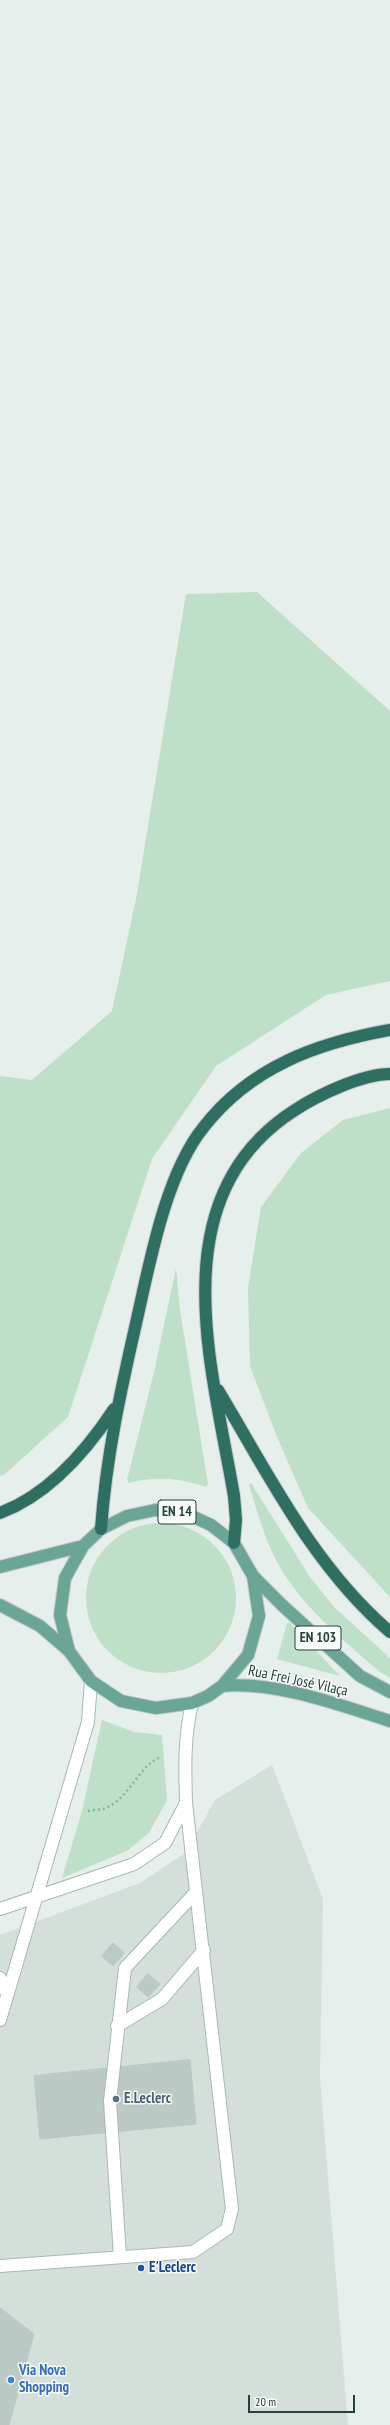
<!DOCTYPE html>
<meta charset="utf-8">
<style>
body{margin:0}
#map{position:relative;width:390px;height:2425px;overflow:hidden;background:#e6efeb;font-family:"PT Sans Narrow",sans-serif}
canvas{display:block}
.scale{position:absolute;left:248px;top:2395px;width:107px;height:18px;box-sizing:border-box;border:2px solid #24423a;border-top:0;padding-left:5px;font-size:12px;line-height:14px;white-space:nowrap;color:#24423a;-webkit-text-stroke:3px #f7fbf9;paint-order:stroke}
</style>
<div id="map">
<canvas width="390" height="2425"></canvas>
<div class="scale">20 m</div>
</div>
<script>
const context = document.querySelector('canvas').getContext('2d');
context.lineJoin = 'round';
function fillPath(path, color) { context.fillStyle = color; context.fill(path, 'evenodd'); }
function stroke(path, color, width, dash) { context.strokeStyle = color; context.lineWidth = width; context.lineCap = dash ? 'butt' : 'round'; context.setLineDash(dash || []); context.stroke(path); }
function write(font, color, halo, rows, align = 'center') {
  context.font = font + ' "PT Sans Narrow",sans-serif'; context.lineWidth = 3; context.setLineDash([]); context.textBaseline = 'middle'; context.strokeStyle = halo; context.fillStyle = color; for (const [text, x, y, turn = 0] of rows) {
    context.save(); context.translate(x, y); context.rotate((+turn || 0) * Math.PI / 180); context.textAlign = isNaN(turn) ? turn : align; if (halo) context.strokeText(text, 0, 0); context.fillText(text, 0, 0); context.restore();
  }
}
fillPath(new Path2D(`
 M272,1765L323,1899L320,2078L348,2425H0V1935L140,1883L185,1853L215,1800Z`), '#d4dfda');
fillPath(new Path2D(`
 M257,592L390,711V981L326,995L216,1066L152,1159L68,1417L4,1475L0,1476V1076L32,1080L112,1011L136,899L186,594Z
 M390,1108V1597L308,1508L277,1437L250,1366L248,1288L261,1207L301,1153L343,1120Z
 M176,1268L180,1310L208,1484L206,1487C179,1478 156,1476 129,1483L127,1480L154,1372Z
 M251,1483L310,1577L334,1607L390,1658V1678L380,1672C342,1639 302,1607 277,1562C264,1538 257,1510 249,1485Z
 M86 1598a75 75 0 1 1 150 0a75 75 0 1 1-150 0Z
 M287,1623H290L340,1676L277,1659Z
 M102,1720L134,1732L162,1735L167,1800L149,1833L127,1851L62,1878L82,1811Z`), '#bfe0c8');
const building = new Path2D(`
 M113,1943L124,1953L113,1966L102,1956Z
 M148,1974L160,1984L148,1997L137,1987Z
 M190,2060L196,2124L40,2139L34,2076Z
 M0,2308L34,2334L9,2425H0Z`);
fillPath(building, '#bbcac4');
stroke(building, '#b8c9c2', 1);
const minor = new Path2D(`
 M0,1909L134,1864L165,1843L186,1803
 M0,1978L7,1994
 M0,2020L88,1722L91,1681
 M117,2026L162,1999L204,1950
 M120,2257L110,2101L125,1968L196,1892
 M0,2266L193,2252L227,2229L232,2209L186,1803C185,1768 184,1737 192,1703`);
const major = new Path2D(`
 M0,1567L83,1546
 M253,1576L259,1616L248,1655L222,1686L208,1696L192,1703L156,1708L121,1701L91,1681L69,1651L60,1615L65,1578L83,1546L101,1529L127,1516L155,1510L185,1513L211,1525L234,1543L253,1576L283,1606L360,1676L390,1692
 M0,1605L40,1626L69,1651
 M222,1686C276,1681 339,1705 390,1721`);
const highway = new Path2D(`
 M218,1390C269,1475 313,1566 390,1632
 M0,1513C48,1495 87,1450 114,1409
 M101,1529C106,1457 121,1389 137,1319C150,1261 166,1174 203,1128C250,1067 317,1043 390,1030
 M234,1543L236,1520L234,1496C212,1366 159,1197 295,1110C318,1095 362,1074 390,1074`);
stroke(minor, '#a8b8b2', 14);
stroke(major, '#c2cac8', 14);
stroke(highway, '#c2cac8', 14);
stroke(new Path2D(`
 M88,1811C93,1810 99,1810 103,1809C130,1800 137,1766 161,1757`), '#86b3a5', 2.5, [2, 3]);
stroke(minor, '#fff', 12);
stroke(major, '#6aa596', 12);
stroke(highway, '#2f6f62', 12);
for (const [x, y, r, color] of [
 [116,2099,4,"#5c6f8a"],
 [141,2268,4,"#1a4fb4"],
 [11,2380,4,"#3f7fe0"]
]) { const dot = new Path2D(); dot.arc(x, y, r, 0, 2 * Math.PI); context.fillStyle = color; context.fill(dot); stroke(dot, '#f7fbf9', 1.5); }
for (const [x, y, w] of [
 [177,1512,38],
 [318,1638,46]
]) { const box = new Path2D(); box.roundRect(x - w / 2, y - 12, w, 24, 3); context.fillStyle = '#f7fbf9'; context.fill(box); stroke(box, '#24423a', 1); }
write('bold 14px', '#24423a', null, [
 ["EN 14",177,1512],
 ["EN 103",318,1638]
]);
write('15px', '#24423a', '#f7fbf9', [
 ["Rua Frei José Vilaça",298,1681,12]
]);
write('bold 15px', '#4e5e75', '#f7fbf9', [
 ["E.Leclerc",124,2099]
], 'left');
write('bold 15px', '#164399', '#f7fbf9', [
 ["E'Leclerc",149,2268]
], 'left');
write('bold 15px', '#366cbe', '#f7fbf9', [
 ["Via Nova",19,2371],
 ["Shopping",19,2388]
], 'left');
</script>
